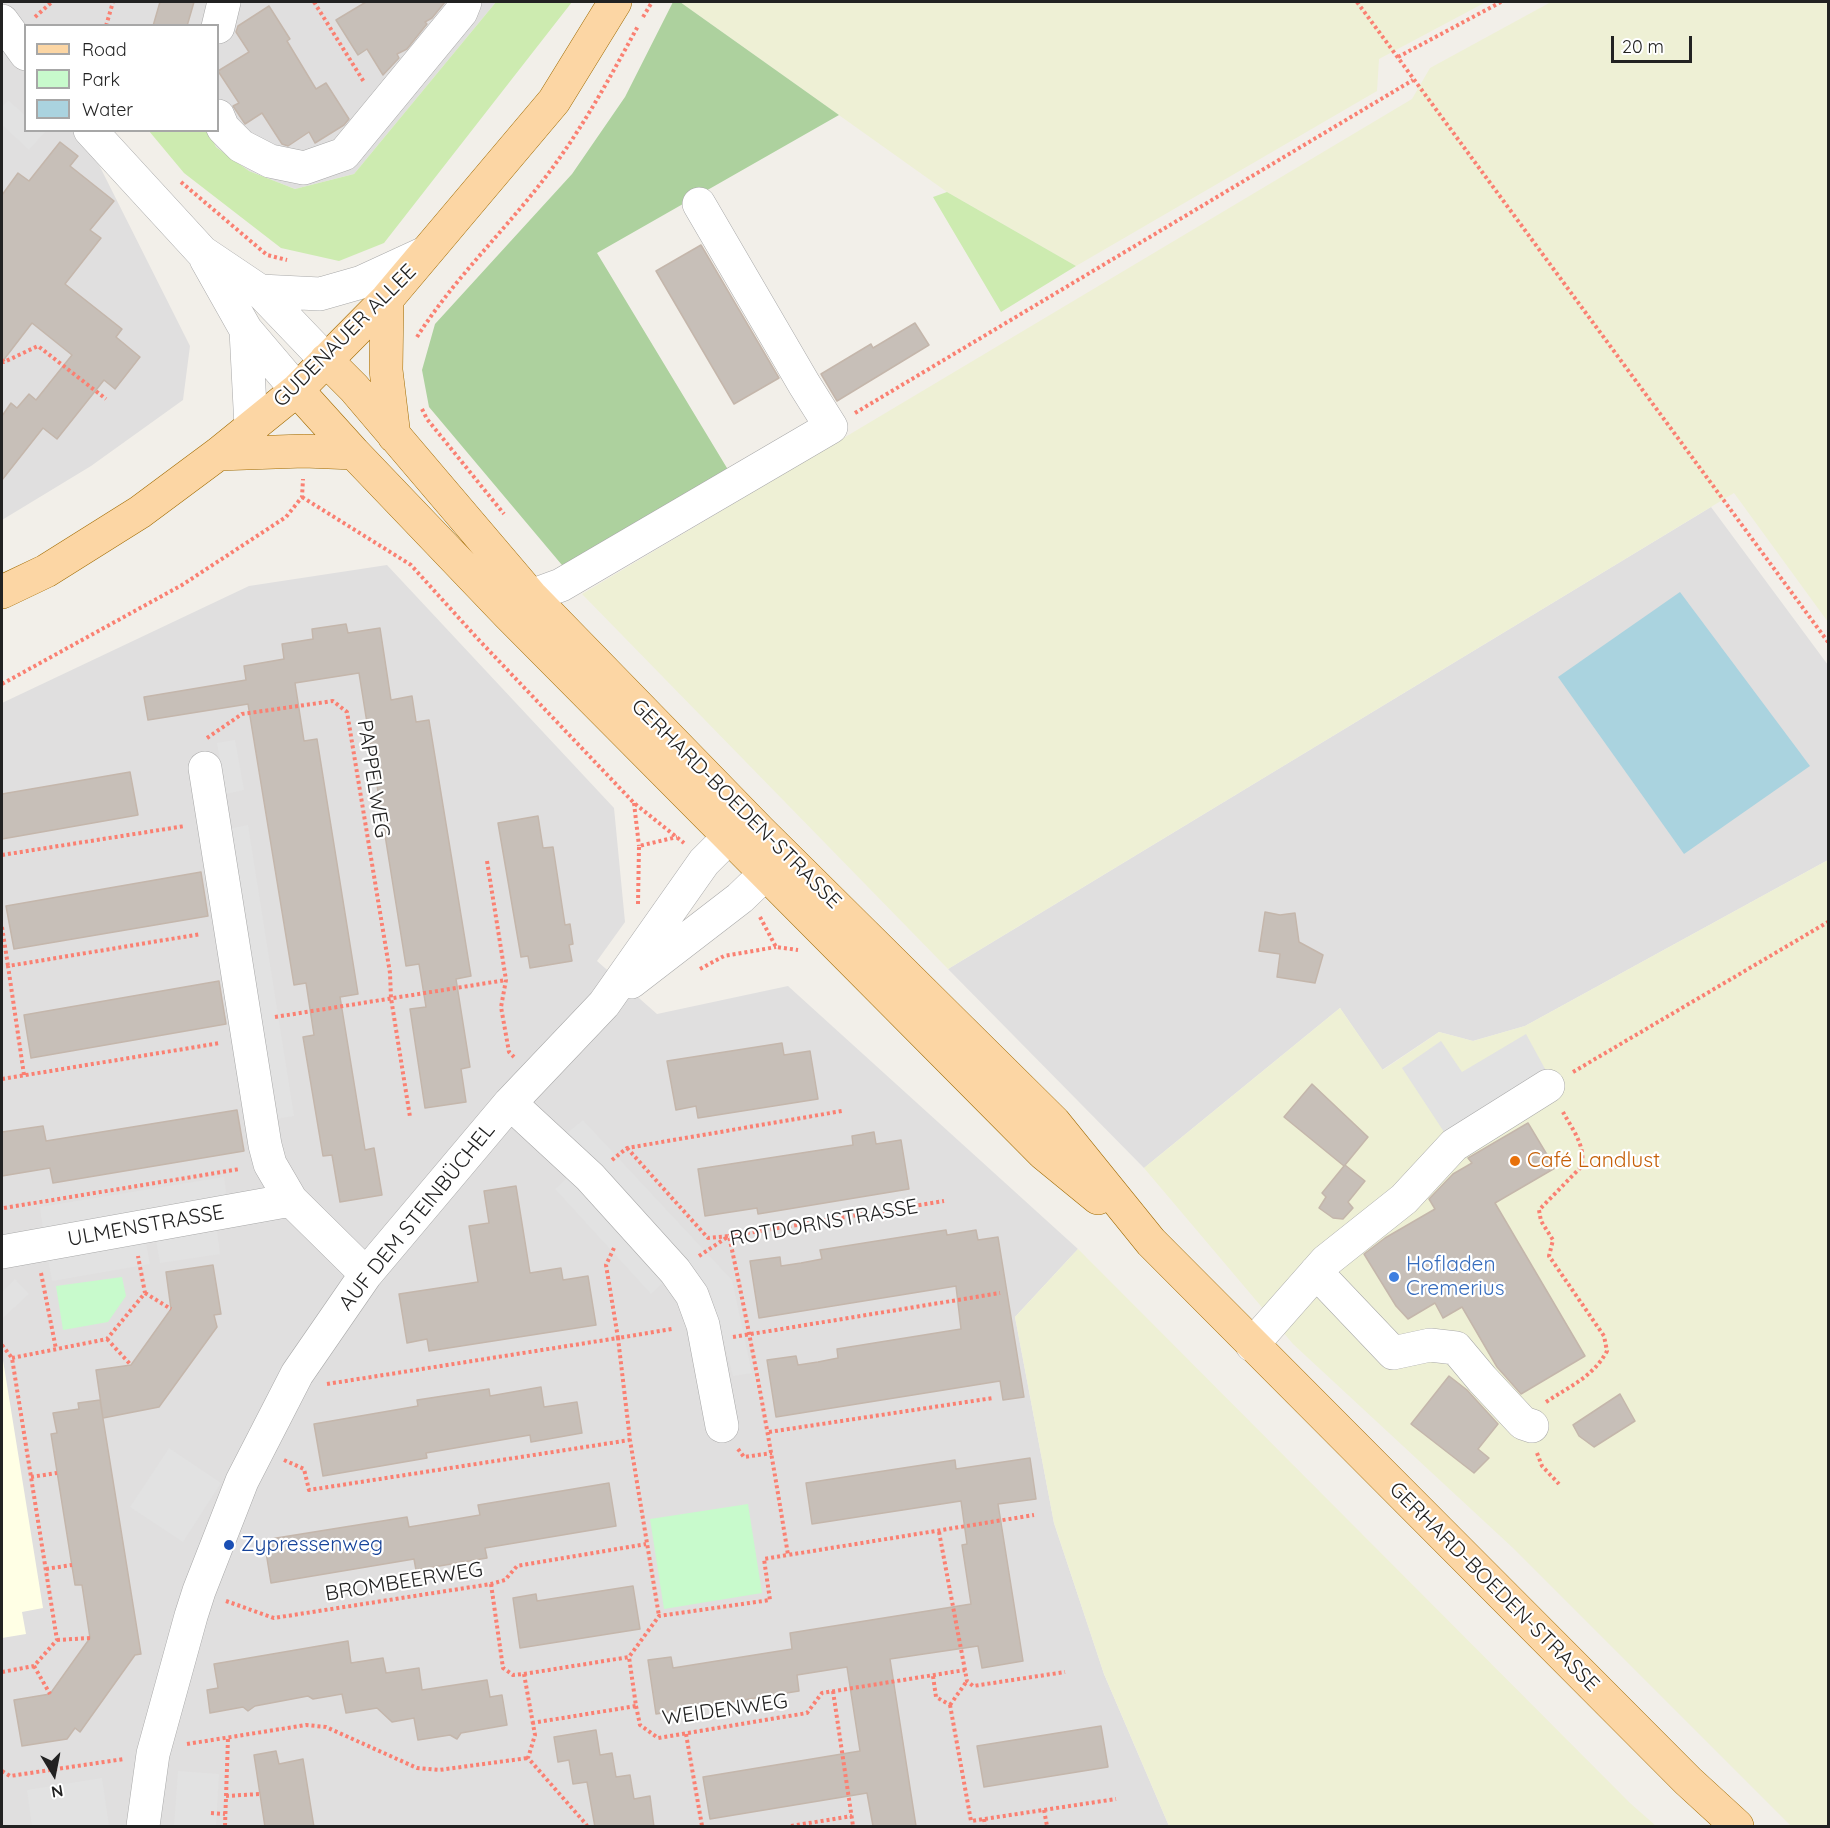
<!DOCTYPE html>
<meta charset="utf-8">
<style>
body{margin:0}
#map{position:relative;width:1830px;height:1828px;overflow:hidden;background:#f2efe9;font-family:Quicksand,sans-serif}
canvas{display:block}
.frame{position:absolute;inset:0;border:3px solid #222;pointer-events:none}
.legend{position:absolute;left:24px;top:24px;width:195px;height:108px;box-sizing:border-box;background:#fff;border:2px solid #a7a7a7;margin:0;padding:8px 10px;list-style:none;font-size:18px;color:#222}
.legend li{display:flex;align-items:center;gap:12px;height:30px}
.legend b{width:30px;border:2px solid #a7a7a7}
.north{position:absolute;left:24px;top:1744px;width:60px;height:60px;-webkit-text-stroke:4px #fff;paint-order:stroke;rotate:170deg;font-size:16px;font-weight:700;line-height:24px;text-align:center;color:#222}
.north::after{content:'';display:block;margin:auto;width:21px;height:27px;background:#222;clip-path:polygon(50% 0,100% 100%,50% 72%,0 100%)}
.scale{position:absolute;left:1611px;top:36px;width:81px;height:27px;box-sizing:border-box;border:3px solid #222;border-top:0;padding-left:8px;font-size:18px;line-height:21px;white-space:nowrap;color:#222;-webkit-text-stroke:4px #fff;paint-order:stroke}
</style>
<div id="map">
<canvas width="1830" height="1828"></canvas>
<div class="frame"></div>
<ul class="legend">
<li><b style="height:8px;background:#fcd6a4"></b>Road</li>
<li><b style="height:16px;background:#c8facc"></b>Park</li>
<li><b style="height:16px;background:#aad3df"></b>Water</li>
</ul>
<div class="north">N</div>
<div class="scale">20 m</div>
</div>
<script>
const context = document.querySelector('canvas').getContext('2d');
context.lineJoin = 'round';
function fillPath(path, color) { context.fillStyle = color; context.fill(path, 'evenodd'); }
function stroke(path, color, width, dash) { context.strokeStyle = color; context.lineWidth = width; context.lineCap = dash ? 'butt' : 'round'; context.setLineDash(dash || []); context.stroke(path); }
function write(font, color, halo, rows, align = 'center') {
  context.font = font + ' Quicksand,sans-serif'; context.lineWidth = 4.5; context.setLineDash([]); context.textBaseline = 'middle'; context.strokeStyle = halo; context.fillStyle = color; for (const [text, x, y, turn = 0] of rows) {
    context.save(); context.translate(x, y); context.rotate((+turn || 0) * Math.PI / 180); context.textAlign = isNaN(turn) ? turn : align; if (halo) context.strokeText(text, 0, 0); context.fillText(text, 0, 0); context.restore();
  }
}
fillPath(new Path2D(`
 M2,2H496L354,174L295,189L249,171L216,147L209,131L218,130V26H26V130L89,131L87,141L190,346L183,400L91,466L2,520Z
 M1711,507L1828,665V860L1525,1026L1473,1041L1439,1032L1382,1070L1340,1008L1144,1168L948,969Z
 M387,565L614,808L625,922L597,961L657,1014L788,986L1078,1249L1015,1317L1054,1523L1104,1674L1169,1826H2V703L249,586Z`), '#e0dfdf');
fillPath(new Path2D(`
 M2,1354L43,1608L22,1612L26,1634L2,1638Z`), '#ffffe5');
fillPath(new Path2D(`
 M680,2H1486L1379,59L1377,91L1076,266L947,192Z
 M1551,2H1828V622L1734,493L948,969L582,594L1412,99L1430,68Z
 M1828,860V1826H1791L1513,1548L1293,1344L1144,1168L1340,1008L1383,1070L1439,1032L1473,1041L1525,1026Z
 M1078,1249L1630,1803L1656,1826H1169L1104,1674L1054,1523L1015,1317Z`), '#eef0d5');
fillPath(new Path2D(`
 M496,2H572L384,243L339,261L281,248L184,173L149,131H209L216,147L249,171L295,189L354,174Z
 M947,192L1076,266L1001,312L933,197Z`), '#cdebb0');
fillPath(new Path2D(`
 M673,2H680L839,115L597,253L730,473L567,571L429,407L422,370L435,324L572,174L625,97Z`), '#add19e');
fillPath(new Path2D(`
 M122,1277L126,1296L108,1322L63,1330L56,1286Z
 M748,1504L762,1593L664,1609L650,1519Z`), '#c8facc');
fillPath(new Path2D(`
 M8,100L25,115L26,130L43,131L45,132L29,150L2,125V107Z
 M235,740L244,790L226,794L217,743Z
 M248,825L294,1116L275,1119L229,829Z
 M1526,1034L1550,1078L1448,1138L1402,1068L1441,1041L1462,1072Z
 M583,1120L732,1280L752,1373L733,1376L710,1291L567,1133Z
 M569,1176L666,1280L651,1294L555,1189Z
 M224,1177L227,1201L43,1230L40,1207Z
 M217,1231L220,1254L160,1263L156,1240Z
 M146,1242L150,1264L52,1281L48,1258Z
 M15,1279L29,1294L3,1318L2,1292Z
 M169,1448L221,1483L183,1542L130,1507Z
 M178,1771L219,1774L216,1826H174Z
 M102,1778L109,1826H32L27,1790Z`), '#e2e2e2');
fillPath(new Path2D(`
 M1680,592L1810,766L1684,854L1558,677Z`), '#aad3df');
const building = new Path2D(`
 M160,2H194L187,26H153Z
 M366,2H445L432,18L425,22L427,24L407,49L397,54L399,58L383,75L367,49L358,55L336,20Z
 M269,6L290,39L287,41L316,89L326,83L349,119L344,125L315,143L309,132L288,146L282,144L262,113L245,124L233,106L239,103L218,71L249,52L236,32L238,26Z
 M60,142L78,156L70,166L114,201L90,230L101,238L65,284L122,329L116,337L140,357L115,389L104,380L57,439L43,428L2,480V416L11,403L17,408L29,394L36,400L72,355L32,323L2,362V195L18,173L29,181Z
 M701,245L779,378L734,404L656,271Z
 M915,323L929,345L837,401L821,374L871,344L873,348Z
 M346,624L348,633L380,628L391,700L412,696L416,722L429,720L471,976L456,979L470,1067L461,1069L466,1102L425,1108L410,1009L426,1007L419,964L406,966L359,673L295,683L304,741L317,739L358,994L340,997L365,1150L374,1148L382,1195L340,1202L332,1155L323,1156L303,1037L314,1035L306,983L294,985L248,704L148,720L144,697L246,680L244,666L284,659L282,644L313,639L312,629Z
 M130,772L138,815L2,839V794Z
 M538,816L543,848L553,847L565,925L570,924L573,944L569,945L572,961L530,968L528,956L521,957L498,823Z
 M201,872L208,916L14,949L6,906Z
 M1265,912L1280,915L1295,913L1299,942L1323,955L1315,983L1277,977L1280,954L1259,951Z
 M219,981L226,1024L31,1058L24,1015Z
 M782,1043L784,1055L810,1051L818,1099L698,1118L696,1106L676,1110L667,1061Z
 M1312,1084L1368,1137L1345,1165L1365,1181L1348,1202L1353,1208L1343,1219L1333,1218L1319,1208L1326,1197L1322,1193L1344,1166L1284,1117Z
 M237,1110L244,1151L53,1183L50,1168L2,1176V1132L43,1126L46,1141Z
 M1528,1123L1555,1168L1495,1203L1585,1356L1521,1394L1497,1367L1462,1307L1443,1318L1435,1303L1408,1319L1396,1306L1364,1254L1385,1238L1435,1209L1429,1199L1453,1174L1472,1163L1468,1158Z
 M874,1132L876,1144L901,1140L909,1189L758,1214L757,1208L705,1216L698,1169L853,1145L852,1136Z
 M516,1186L530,1273L561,1268L563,1280L588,1276L596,1325L429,1351L427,1339L407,1343L399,1294L478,1282L469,1226L489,1223L484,1191Z
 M946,1230L947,1235L976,1230L978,1240L998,1237L1024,1397L1003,1400L1000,1381L776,1417L767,1360L796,1356L798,1365L818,1362L838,1358L837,1349L961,1329L956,1286L759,1318L750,1261L780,1257L781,1266L801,1263L822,1259L820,1250Z
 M213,1265L221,1314L214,1315L217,1327L159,1407L103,1418L96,1370L131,1365L171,1309L166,1272Z
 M1449,1376L1467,1390L1498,1424L1478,1449L1489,1458L1474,1473L1411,1424Z
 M541,1387L544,1407L577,1402L582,1433L531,1442L530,1435L426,1453L427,1458L323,1476L314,1424L418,1406L417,1400L489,1389L490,1396Z
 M1620,1394L1635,1421L1594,1447L1579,1436L1573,1425Z
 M100,1400L141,1654L135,1655L80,1732L75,1728L67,1739L22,1746L14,1700L50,1694L90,1638L82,1585H75L51,1434L57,1433L53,1413L79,1409L78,1403Z
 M1030,1458L1036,1499L998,1504L1023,1661L982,1668L978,1646L890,1659L916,1826H873L867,1793L710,1819L703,1777L860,1751L847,1667L797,1675L799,1691L656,1714L648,1660L671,1657L673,1668L792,1649L790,1633L971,1604L962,1545L967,1544L961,1501L812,1524L806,1483L955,1460L956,1469Z
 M609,1483L616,1526L485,1548L487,1558L463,1562L416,1570L414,1559L271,1583L264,1540L407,1517L409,1527L433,1523L480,1515L478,1505Z
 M633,1586L640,1629L520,1648L513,1598L536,1594L537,1601Z
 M348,1641L351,1663L383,1658L386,1673L419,1668L422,1690L487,1680L490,1697L502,1695L507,1725L461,1733L457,1739L450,1735L418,1740L414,1718L392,1722L377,1708L346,1713L342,1694L313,1699L308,1696L255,1706L248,1711L243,1707L210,1713L207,1690L218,1688L214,1664Z
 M1101,1726L1108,1767L984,1787L977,1746Z
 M596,1730L600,1755L612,1753L616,1777L630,1775L634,1799L650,1796L654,1827H595L587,1782L573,1784L569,1760L558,1762L554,1737Z
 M276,1751L279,1764L303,1759L314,1827H265L254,1755Z`);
fillPath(building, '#c7bfb8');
stroke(building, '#c4b6ab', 1.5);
const minor = new Path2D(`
 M2,21L26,54
 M218,27L224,2
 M218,116L223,128L241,146L270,161L304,168L344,154L461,12L465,2
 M90,130L202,252L260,291L326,360
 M206,259L246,330L297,390
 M260,291L320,294L362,282L425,253
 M246,330L251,427
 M531,596L561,585L831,427L804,384L699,204
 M205,768L265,1145L270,1164L291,1200L366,1274
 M631,982L740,898L766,873L770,846
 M510,1103L590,1177L675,1271L692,1295L703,1325L722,1426
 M2,1252L291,1200
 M1316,1272L1393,1353L1430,1345L1456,1348L1482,1379L1523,1423L1532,1426
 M1252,1345L1326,1261L1404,1199L1454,1145L1548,1086
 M143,1826L153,1754L191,1616L199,1591L242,1481L297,1374L366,1274L510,1103L604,1004L704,862L729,837L740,831H755`);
const major = new Path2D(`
 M387,299L386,370L394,436
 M326,360L354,388L531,596L760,831L1054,1122L1151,1242L1688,1781L1737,1826
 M297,390L354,453L508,614L1043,1153L1098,1198
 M218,454L304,451L354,453
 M2,592L46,571L140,512L218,454L297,390L387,299L554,101L615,2`);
stroke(minor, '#a9a9a9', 34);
stroke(major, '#a06b00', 34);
stroke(new Path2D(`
 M314,2L364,82
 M1357,2L1828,642
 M35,17L52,2
 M643,17L652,2
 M106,26L113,2
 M1398,57L1501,2
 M181,182L267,255L287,260
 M417,337C457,274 513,223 556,163C587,120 613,72 638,26
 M2,360L4,362L38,346L106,399
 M422,409L427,419L504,514
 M855,413L1413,80
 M302,497L411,565L477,638L634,803L684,843
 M2,684L182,585L286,517L302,497L303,479
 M207,738L242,714L333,701L347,712L390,973L391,998L410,1117
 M634,803L639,846
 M2,855L185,826
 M487,861L506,980L501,1007L509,1052L514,1057
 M638,904L639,846L677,837
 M760,917L776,947L798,950
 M2,927L8,966
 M700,969L724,956L776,947
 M275,1017L506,980
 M1573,1072L1828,922
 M24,1075L8,966L201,934
 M2,1079L220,1043
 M627,1148L708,1238L729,1236C752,1342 771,1448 788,1555L1034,1515
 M612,1160L627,1148L842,1111
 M4,1208L240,1169
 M614,1248L606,1265L618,1338L672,1329
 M699,1256L729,1236L944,1201
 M41,1273L56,1349
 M145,1293L171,1309
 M733,1337L1000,1293
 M107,1339L131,1365
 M2,1345L12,1358
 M12,1358L107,1339L145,1293L138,1256
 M327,1384L618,1338L630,1440L659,1616
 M1546,1402C1570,1386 1593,1377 1607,1351L1604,1336L1549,1256L1553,1240L1541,1221L1539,1210L1581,1167C1587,1147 1572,1129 1563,1112
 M769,1432L993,1398
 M738,1449L744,1457L772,1453
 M1537,1453L1542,1466L1559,1484
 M284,1460L304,1469L309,1490L630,1440
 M31,1477L57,1473
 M939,1532L967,1681L973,1686L1065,1672
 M46,1569L72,1565
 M491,1584L503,1668L513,1675L524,1674L535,1735L528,1758L585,1823L587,1826
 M226,1601L274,1618L491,1584L505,1580L517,1566L646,1544
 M57,1640L90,1638
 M34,1666L50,1694
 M2,1672L34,1666L57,1640L12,1358
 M524,1674L629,1657L659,1616L770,1600L764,1559L788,1555
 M933,1676L936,1697L950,1705
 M833,1691L853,1826
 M950,1705L971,1821L1116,1799
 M950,1705L967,1681
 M636,1706L640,1725L658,1738L807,1713L822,1693L965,1670
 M532,1723L636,1706L629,1657
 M686,1734L702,1826
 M187,1744L306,1725L326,1727L417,1768L439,1770L528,1758
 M2,1771L10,1776L124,1759
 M226,1796L260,1794
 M1044,1810L1047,1826
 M211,1813L225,1814
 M984,1819L985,1826
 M225,1826L228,1738
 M791,1826L852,1816`), '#fa8072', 4, [3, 3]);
stroke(minor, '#fff', 33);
stroke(major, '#fcd6a4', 33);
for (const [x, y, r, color] of [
 [1515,1161,6,"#e8710a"],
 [1394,1277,6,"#3f7fe0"],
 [229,1545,6,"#1a4fb4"]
]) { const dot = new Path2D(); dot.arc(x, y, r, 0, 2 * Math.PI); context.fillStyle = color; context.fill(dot); stroke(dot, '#fff', 2); }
write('21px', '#222', '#fff', [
 ["GUDENAUER ALLEE",345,336,-45],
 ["PAPPELWEG",373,779,81],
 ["GERHARD-BOEDEN-STRASSE",736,804,45],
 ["AUF DEM STEINBÜCHEL",417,1217,-51],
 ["ROTDORNSTRASSE",824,1223,-10],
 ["ULMENSTRASSE",146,1226,-10],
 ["BROMBEERWEG",404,1582,-9],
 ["GERHARD-BOEDEN-STRASSE",1494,1587,45],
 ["WEIDENWEG",725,1710,-8]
]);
write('21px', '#c56008', '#fff', [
 ["Café Landlust",1527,1161]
], 'left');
write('21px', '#366cbe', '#fff', [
 ["Hofladen",1406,1265],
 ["Cremerius",1406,1289]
], 'left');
write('21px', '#164399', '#fff', [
 ["Zypressenweg",241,1545]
], 'left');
</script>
